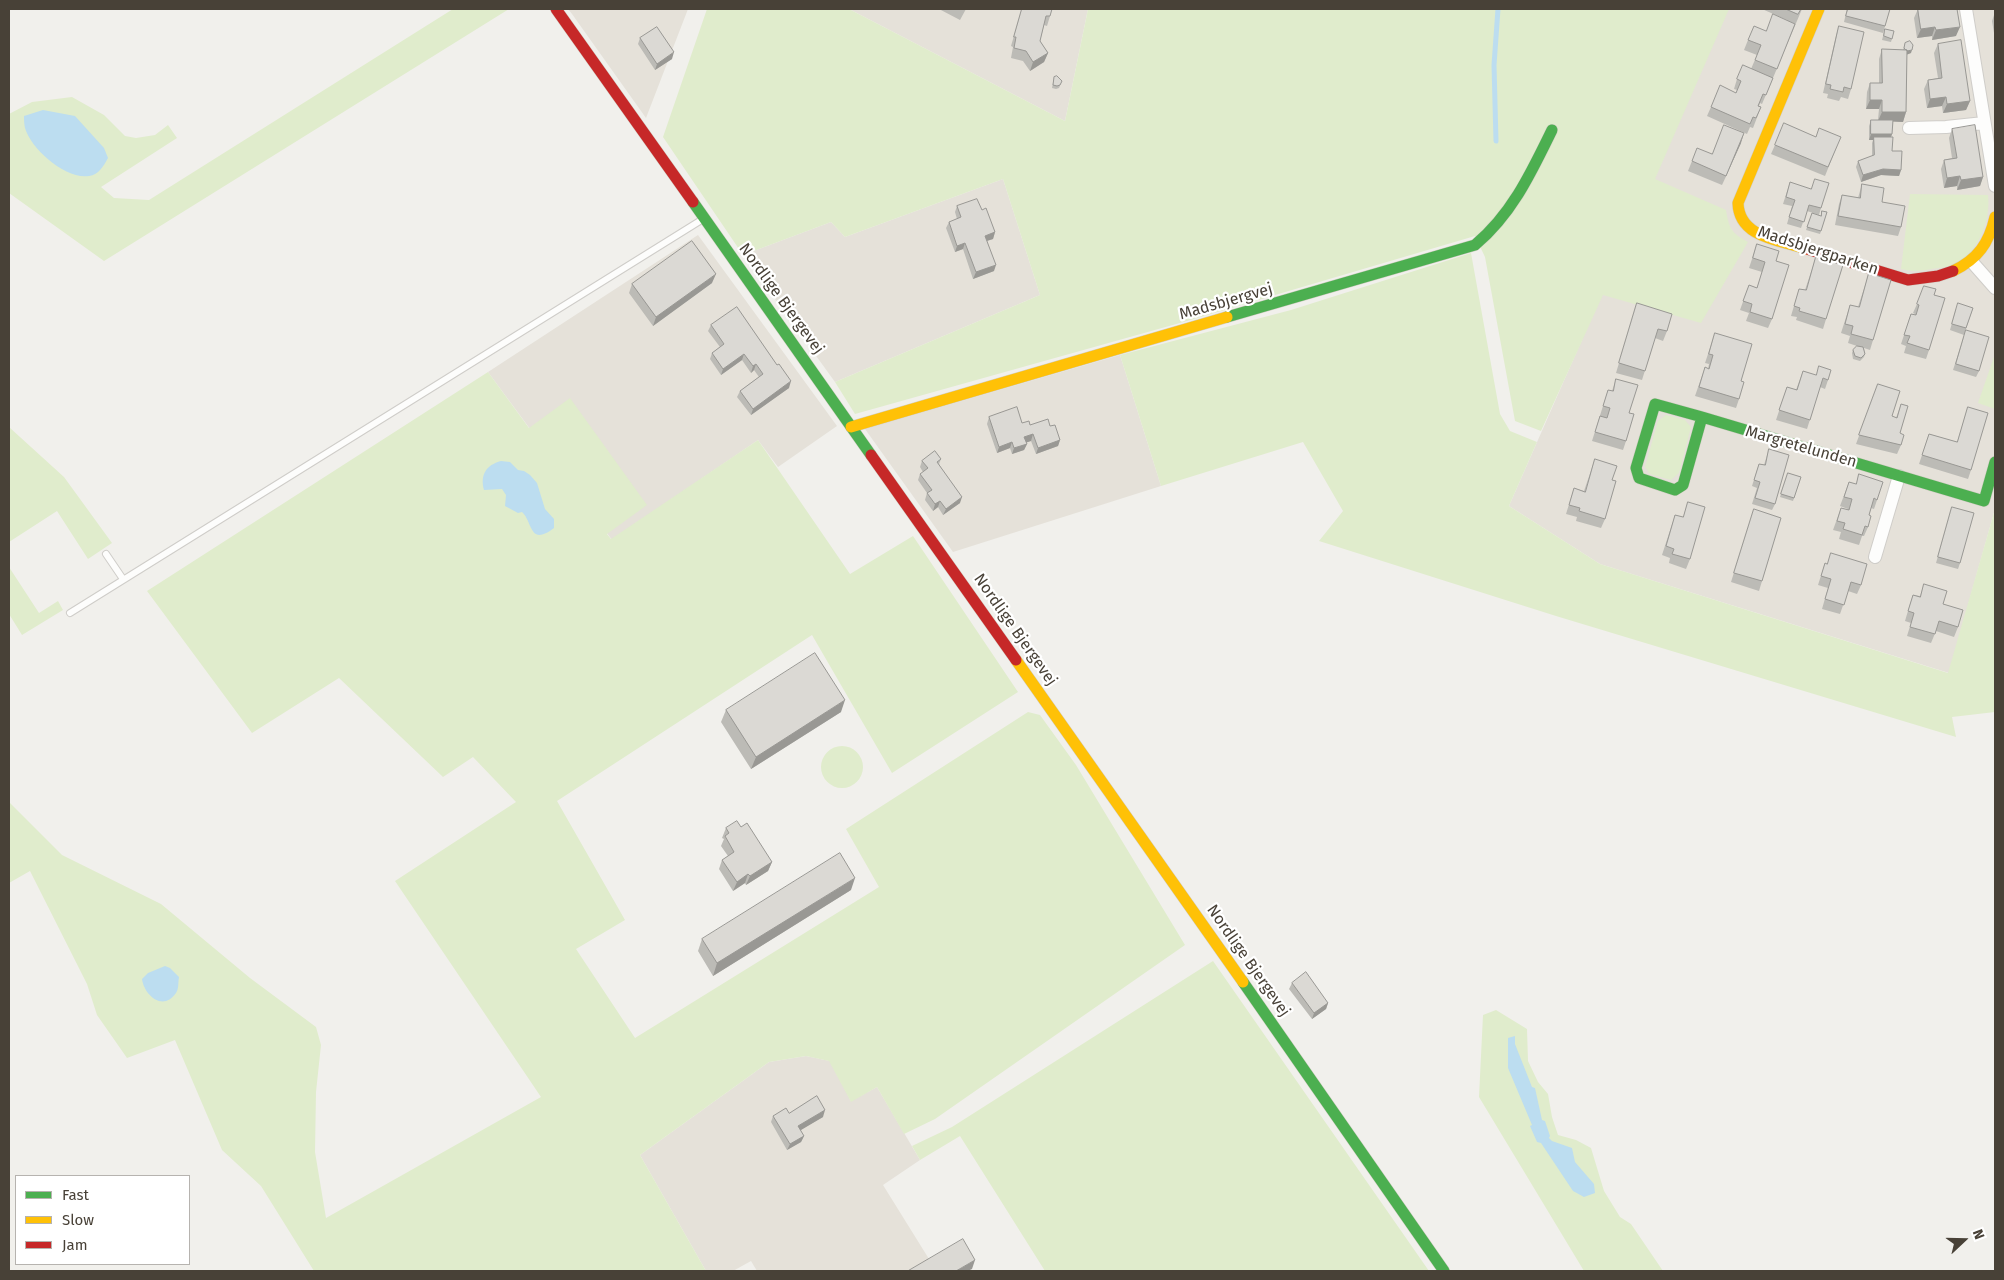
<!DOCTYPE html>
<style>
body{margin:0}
#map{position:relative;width:2004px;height:1280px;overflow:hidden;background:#f1f0ec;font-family:"Fira Sans",sans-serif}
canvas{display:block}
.frame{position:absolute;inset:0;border:10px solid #484137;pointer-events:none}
.legend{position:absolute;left:15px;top:1175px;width:175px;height:90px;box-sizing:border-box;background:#fff;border:1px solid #b6b3af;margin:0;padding:6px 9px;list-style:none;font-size:15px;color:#484137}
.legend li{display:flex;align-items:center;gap:10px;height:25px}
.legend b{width:25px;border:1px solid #b6b3af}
.north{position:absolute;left:1939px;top:1215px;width:50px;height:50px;-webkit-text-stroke:4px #fff;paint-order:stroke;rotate:69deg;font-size:14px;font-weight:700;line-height:20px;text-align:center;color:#484137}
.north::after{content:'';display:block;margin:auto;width:18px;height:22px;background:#484137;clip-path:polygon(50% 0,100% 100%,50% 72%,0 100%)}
</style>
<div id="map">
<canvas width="2004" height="1280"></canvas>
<div class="frame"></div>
<ul class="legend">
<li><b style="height:6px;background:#4caf50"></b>Fast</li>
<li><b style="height:6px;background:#ffc107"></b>Slow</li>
<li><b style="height:6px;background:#c62828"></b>Jam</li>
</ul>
<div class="north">N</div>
</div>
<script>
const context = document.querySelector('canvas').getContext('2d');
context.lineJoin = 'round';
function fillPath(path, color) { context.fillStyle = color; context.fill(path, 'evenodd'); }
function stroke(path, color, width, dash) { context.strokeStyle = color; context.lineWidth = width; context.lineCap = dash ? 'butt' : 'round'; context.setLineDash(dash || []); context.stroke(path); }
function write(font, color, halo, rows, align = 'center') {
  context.font = font + ' "Fira Sans",sans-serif'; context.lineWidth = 4.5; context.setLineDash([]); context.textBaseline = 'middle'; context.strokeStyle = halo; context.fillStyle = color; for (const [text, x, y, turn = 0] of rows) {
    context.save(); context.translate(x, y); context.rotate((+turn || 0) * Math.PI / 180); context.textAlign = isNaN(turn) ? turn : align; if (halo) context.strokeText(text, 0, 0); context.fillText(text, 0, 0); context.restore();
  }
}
fillPath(new Path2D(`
 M568,9H688L646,118L572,14Z
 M849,9H1088L1065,121Z
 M1727,9H1995V509L1949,673L1600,564L1509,506Z
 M1003,179L1040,295L835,382L743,255L831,222L845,237Z
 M698,235L837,426L778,467L758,440L612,540L488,372Z
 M1120,355L1161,486L953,552L865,429Z
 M806,1056L830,1061L851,1101L877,1087L920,1160L883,1185L929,1259L910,1271H757L751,1261L733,1271H706L640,1155L769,1062Z`), '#e5e1d9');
fillPath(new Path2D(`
 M453,9H509L104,261L9,193V114L32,102L72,97L104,115L125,136L136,138L155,135L168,125L177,138L101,187L114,198L149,200Z
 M707,9H849L1065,121L1088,9H1729L1655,179L1726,210C1729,228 1731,233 1748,242L1701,323L1603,295L1541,431L1515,421L1485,257L1475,236L1187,321L855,414L835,382L1040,295L1003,179L845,237L831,222L743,255L663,137Z
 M1910,194L1988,195C1991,220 1979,252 1955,264C1948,267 1938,268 1932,269C1920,271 1913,272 1901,269Z
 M1471,253L1500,414L1510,431L1537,442L1509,506L1600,564L1948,673L1995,509V712L1952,717L1956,737L1556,616L1319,541L1343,511L1303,442L1161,486L1120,355L1291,310Z
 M1995,354V409L1978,403Z
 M488,372L529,428L570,398L647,505L607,534L611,539L758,440L850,574L913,536L1018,692L892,773L812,635L557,801L625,920L576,949L635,1038L879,887L846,829L1028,712L1040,715L1076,765L1185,945L935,1119L904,1134L877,1087L851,1102L829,1061L806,1056L769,1062L640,1155L706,1271H314L261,1186L222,1150L175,1040L127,1058L97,1015L87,984L30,871L9,883V802L62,855L161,904L250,978L316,1027L321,1045L316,1092L315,1152L326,1218L541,1097L395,881L516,802L473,757L443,777L339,678L252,733L147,591Z
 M1666,415L1685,420L1691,427L1679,473L1671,480L1650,474L1645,467L1658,421Z
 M9,427L64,477L112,543L88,559L57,511L9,542Z
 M9,567L39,613L58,601L63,610L22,635L9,614Z
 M821 767a21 21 0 1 1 42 0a21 21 0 1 1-42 0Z
 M1213,961L1429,1271H1045L960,1136L920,1160L912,1146L952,1127Z
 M1496,1010L1527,1029L1528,1061L1538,1082L1548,1094L1552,1117L1558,1135L1576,1140L1591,1148L1604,1191L1620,1217L1631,1224L1663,1271H1584L1479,1097L1483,1015Z`), '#e0eccc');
fillPath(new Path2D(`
 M43,110L75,116L104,148L108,158C104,165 99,175 89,176C66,180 31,149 25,128C24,124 24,119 24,116Z
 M501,461L510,462L518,470L524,471L530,475L537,483L545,509L554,519V528C529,547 533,522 522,512L518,513L505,506L506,495L502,489L484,490C480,475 486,465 501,461Z
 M165,966L170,968L179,977C178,982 179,989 176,993C163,1012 144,995 142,979L148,973Z
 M1515,1036V1044L1532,1087L1535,1088L1542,1120L1545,1121L1550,1136L1549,1138L1552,1141L1572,1148L1575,1162L1594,1184L1595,1193L1584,1197L1573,1191L1541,1143L1537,1142L1530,1126L1532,1125L1508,1068V1038Z`), '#bcddf0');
stroke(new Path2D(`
 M1496,141L1494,65L1498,9`), '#bcddf0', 5);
const lane = new Path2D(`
 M106,554L123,579
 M70,613L703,219`);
const street = new Path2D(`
 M1966,9L1995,186
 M1909,128L1946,127L1984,123
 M1972,262L1995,288
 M1875,557L1899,476`);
const fast = new Path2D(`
 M693,202L871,455
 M1227,317L1475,245C1512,214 1531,173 1552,130
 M1702,417L1683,485L1675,490L1639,478L1636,468L1655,404L1702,417L1984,501L1995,462
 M1243,982L1444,1271`);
const slow = new Path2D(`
 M1807,249C1780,240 1739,238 1738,203L1819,9
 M1953,271C1978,259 1989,243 1995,217
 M851,427L1227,317
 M1016,660L1243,982`);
const jam = new Path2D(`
 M556,9L693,202
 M1807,249L1908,280L1938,276L1953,271
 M871,455L1016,660`);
stroke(lane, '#cfcdc9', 8);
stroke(street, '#cfcdc9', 14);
stroke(fast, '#d1cdc3', 12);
stroke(slow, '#d1cdc3', 12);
stroke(jam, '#d1cdc3', 12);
stroke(lane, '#fdfdfc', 6);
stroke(street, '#fdfdfc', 12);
stroke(fast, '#4caf50', 11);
stroke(slow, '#ffc107', 11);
stroke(jam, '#c62828', 11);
fillPath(new Path2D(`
 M939,9H966L960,20Z
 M1022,9L1050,16L1047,26L1044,25L1040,41L1048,53L1044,62L1030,71L1023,61L1011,58L1013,47L1011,46Z
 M1762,9H1802L1762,104L1760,103L1759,106L1761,107L1753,128L1750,127L1747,134L1707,116L1711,107L1736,93L1737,90L1734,89L1737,79L1751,69L1757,55L1744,50L1748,40L1787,20Z
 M1847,9H1890L1883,33L1844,22Z
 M1918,9L1956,36L1932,40V36L1917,38L1914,18Z
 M1995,12V39L1992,21Z
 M1839,26L1851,89L1848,99L1841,97L1839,101L1827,98L1828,94L1823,93L1836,36Z
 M1885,29L1894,31L1891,42L1882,40Z
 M640,38L672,59L655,70L638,44Z
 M1905,43L1911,53L1907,54L1906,112L1903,122L1893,121L1892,134L1891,137L1892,151L1901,170L1899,176L1881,175L1861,182L1856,167L1858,161L1872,156V143L1873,140H1869V126L1871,120H1878L1879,109H1866L1867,92L1870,83H1879V59L1882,49L1903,50Z
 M1938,44L1970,101L1966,110L1943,113L1942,106L1927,108L1924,89L1928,80L1938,78L1934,53Z
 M1054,77L1062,81L1059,88L1056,89L1052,88Z
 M1952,129L1983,177L1980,186L1957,190V186L1944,188L1941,169L1944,160L1952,158L1949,138Z
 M1741,143L1722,185L1688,171L1692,161Z
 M1775,145L1837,146L1825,176L1771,154Z
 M1790,182L1821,208L1819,215L1807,211L1801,228L1787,224L1792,206L1783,204Z
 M1862,184L1882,202L1901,227L1898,236L1835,225L1839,204L1842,195L1858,198Z
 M957,206L982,210L995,232L993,239L987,241L994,271L973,279L963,249L955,252L946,228L949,222L957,219L955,212Z
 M1827,212L1820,234L1806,230L1812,213L1821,216Z
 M1757,244L1776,261L1772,319L1768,328L1746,321L1749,313L1740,310L1749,285L1757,288L1762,272L1749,268Z
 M1816,257L1826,319L1823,329L1796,320L1797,317L1791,316L1799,289L1805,290Z
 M1869,273L1873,340L1870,350L1864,348L1865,354L1864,357L1860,361L1853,359L1852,353L1853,350L1857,346L1848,343L1850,336L1841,333L1850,305L1858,307Z
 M712,283L653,326L629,293L632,284Z
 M1934,295L1929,350L1926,359L1904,353L1906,346L1901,344L1911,314L1915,315V314L1913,313L1917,304Z
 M1637,303L1667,331L1663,341L1655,338L1642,380L1616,373Z
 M1973,308L1964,335L1950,330L1956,309Z
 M711,325L789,388L751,415L737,397L740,391L759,377L754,370L751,373L742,360L721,375L710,359L712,353L720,347L708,331Z
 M1715,333L1741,381L1739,399L1736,408L1695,396L1705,367L1708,369L1709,364L1705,363Z
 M1964,336L1979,371L1976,377L1953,370Z
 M1803,371L1828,380L1825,389L1820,387L1807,429L1776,420L1787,387L1796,390Z
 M1616,379L1629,413L1626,441L1623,450L1592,441L1608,390L1612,391Z
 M1878,384L1892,416L1896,418L1901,404L1900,433L1901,445L1897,454L1856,444Z
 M1968,407L1971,470L1968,479L1919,464L1929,434L1957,442Z
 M989,417L1022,423L1030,425L1050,426L1060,440L1058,446L1036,454L1031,441L1026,442L1027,444L1024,450L1012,454L1010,448L997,453L987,424Z
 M1769,449L1775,504L1772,510L1752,504L1757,488L1752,486L1757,470L1759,464L1764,465Z
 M941,459L939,464L960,503L943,515L938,507L933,511L925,500L927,493L918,480L920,474L923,472L920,467L922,461Z
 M1595,459L1612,480L1605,519L1601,528L1576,521L1577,517L1566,514L1574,488L1584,491Z
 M1788,473L1801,477L1793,501L1780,497Z
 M1859,474L1877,500L1874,509L1871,508L1869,515L1868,527L1864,536H1862L1859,545L1839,539L1841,532L1833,530L1841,508L1848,510V509L1840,506L1849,482L1856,484Z
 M1688,502L1690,559L1686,569L1669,563L1670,558L1662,555L1675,515L1683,517Z
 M1952,507L1960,563L1958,569L1936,563Z
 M1754,509L1762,581L1759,591L1731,582Z
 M1825,563L1861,585L1857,594L1848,591L1840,614L1822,609L1828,588L1818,585Z
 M1924,584L1943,604L1958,627L1954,637L1936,631L1931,643L1907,636L1911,623L1905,621L1910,604L1913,595L1920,596Z
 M726,710L841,712L751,769L721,722Z
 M741,827L772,862L768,871L746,885L745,883L733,891L719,869L722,860L728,856L721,846L724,839L722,838L726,828Z
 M851,890L713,976L698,951L702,939Z
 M1292,983L1328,1003L1326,1009L1312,1019L1289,989Z
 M789,1113L823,1117L800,1130L804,1136L801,1142L787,1150L771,1122L773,1116Z`), '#bcbbb6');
fillPath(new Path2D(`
 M1935,27L1932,36L1917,38L1921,29Z
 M1960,27L1956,36L1932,40L1936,30Z
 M1912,50L1911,53L1906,55L1907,51Z
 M674,52L672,59L655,70L657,64Z
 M1048,53L1044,62L1030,71L1033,62Z
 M1946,97L1942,106L1927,108L1930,99Z
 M1870,100H1882L1879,109H1866Z
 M1970,101L1966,110L1943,113L1947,104Z
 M1882,112H1906L1903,122L1878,121Z
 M1744,133L1741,143L1722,185L1726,176Z
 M1871,134H1892L1890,140L1874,137L1873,140H1869Z
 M1883,169L1901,170L1899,176L1881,175L1861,182L1863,175Z
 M1960,176L1957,186L1944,188L1947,178Z
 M1983,177L1980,186L1957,190L1961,180Z
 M995,232L993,239L983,242L985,236Z
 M965,243L963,249L955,252L957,246Z
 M996,265L994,271L973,279L976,272Z
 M716,274L712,283L653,326L656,317Z
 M744,354L742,360L721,375L723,369Z
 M756,364L754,370L751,373L753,366Z
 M791,381L789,388L751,415L753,409Z
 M1033,434L1031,441L1022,444L1024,437Z
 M1060,440L1058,446L1036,454L1038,448Z
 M1012,442L1010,448L997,453L999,447Z
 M1027,444L1024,450L1012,454L1014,448Z
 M962,497L960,503L943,515L946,509Z
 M940,501L938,507L933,511L935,504Z
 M845,700L841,712L751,769L756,757Z
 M772,862L768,871L746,885L750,876Z
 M748,874L745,883L733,891L737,882Z
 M855,878L851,890L713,976L717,963Z
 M1328,1003L1326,1009L1312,1019L1314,1013Z
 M825,1110L823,1117L796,1133L798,1126Z
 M804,1136L801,1142L787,1150L790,1144Z
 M975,1260L972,1269L968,1271H956Z`), '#999894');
const building = new Path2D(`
 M1022,9H1052L1050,16H1046L1040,41L1048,53L1033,62L1026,51L1014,48L1016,37H1014Z
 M1786,9H1801L1798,14Z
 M1848,9H1890L1885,26L1846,16Z
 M1918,9H1957L1960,27L1936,30L1935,27L1921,29Z
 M1773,14L1795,24L1777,69L1755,60L1761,45L1748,40L1754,26L1766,31Z
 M1839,26L1864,32L1851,89L1844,87L1843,92L1830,89L1831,85L1826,84Z
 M657,27L674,52L657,64L640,38Z
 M1885,29L1894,31L1892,39L1884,36Z
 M1961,40L1970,101L1947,104L1946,97L1930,99L1928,80L1942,78L1938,44Z
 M1910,41L1913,45L1912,50L1907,51V50H1906L1904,48L1905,43Z
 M1882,49L1907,50L1906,112H1882V100H1870V83H1882Z
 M1743,65L1773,78L1766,95L1763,94L1758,106L1761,107L1756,118L1753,117L1750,124L1711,107L1720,85L1736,93L1741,81L1737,79Z
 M1057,76L1062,81L1060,85L1057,86L1053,85L1054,77Z
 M1871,120H1893L1892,134H1871Z
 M1784,123L1816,137L1819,128L1841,137L1828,167L1775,145Z
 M1724,125L1744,133L1726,176L1692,161L1697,148L1712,154Z
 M1975,125L1983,177L1961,180L1960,176L1947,178L1944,160L1957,158L1952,129Z
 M1874,137H1893L1892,151H1902L1901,170L1883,169L1863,175L1858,161L1874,155Z
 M1815,179L1829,183L1821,208L1809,205L1804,222L1789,217L1795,200L1786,197L1790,182L1811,189Z
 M1862,184L1884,188L1882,202L1905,206L1901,227L1838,216L1842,195L1860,198Z
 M977,199L982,210L986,208L995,232L985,236L996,265L976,272L965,243L957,246L949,222L961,217L957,206Z
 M1822,211L1827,212L1821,231L1807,227L1812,213L1821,216Z
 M692,241L716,274L656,317L632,284Z
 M1757,244L1779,251L1776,261L1789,265L1772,319L1750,312L1752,304L1743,301L1749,285L1757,288L1765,262L1753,258Z
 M1816,257L1843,265L1826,319L1799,311L1800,308L1794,306L1799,289L1806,290Z
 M1869,273L1891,280L1873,340L1851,334L1853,326L1845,324L1850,305L1859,307Z
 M1924,286L1936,289L1934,295L1945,298L1929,350L1907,343L1910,336L1904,335L1911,314L1916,315L1919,305L1917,304Z
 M1637,303L1672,314L1667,331L1658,329L1645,371L1619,363Z
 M1958,303L1973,308L1966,328L1952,324Z
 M737,307L777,365L779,364L791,381L753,409L740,391L763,374L756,364L753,366L744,354L723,369L712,353L724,344L711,325Z
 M1966,330L1989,337L1979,371L1956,364Z
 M1715,333L1752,344L1741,381L1744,382L1739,399L1699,387L1705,367L1709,369L1713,355L1709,354Z
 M1857,346L1863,347L1865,354L1861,358L1855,356L1853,350Z
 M1819,366L1831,370L1828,380L1823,378L1810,420L1779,410L1787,387L1797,390L1803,371L1816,375Z
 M1616,379L1638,385L1629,413L1634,414L1626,441L1595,432L1600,416L1607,418L1610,408L1603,406L1608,390L1613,391Z
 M1878,384L1900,391L1892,416L1897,418L1901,404L1908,406L1900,433L1904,435L1901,445L1859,435Z
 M1017,407L1022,423L1029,421L1030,425L1048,419L1050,426L1055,425L1060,440L1038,448L1033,434L1024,437L1027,444L1014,448L1012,442L999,447L989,417Z
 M1968,407L1988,413L1971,470L1922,455L1929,434L1957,442Z
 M1769,449L1789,455L1775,504L1755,498L1760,482L1754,480L1759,464L1765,465Z
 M935,451L941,459L937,462L962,497L946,509L940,501L935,504L927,493L932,490L920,474L928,468L922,461Z
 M1595,459L1617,466L1612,480L1616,481L1605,519L1579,511L1580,508L1569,505L1574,488L1585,492Z
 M1788,473L1801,477L1794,498L1781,494Z
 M1859,474L1883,482L1877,500L1874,498L1869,515L1871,516L1868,527L1865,526L1862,535L1843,529L1845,523L1837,521L1841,508L1849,510L1852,499L1844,497L1849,482L1856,484Z
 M1688,502L1705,507L1690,559L1672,554L1674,549L1666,546L1675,515L1683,517Z
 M1952,507L1974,513L1960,563L1938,557Z
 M1754,509L1781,518L1762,581L1734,573Z
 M1831,553L1867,564L1861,585L1851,582L1844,605L1825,599L1831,579L1821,576L1825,563L1827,564Z
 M1924,584L1947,591L1943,604L1963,610L1958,627L1939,621L1935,634L1910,627L1914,613L1908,611L1913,595L1920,597Z
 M815,653L845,700L756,757L726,710Z
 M737,821L741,827L747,823L772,862L750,876L748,874L737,882L722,860L734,852L725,836L729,833L726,828Z
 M840,853L855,878L717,963L702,939Z
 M1306,972L1328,1003L1314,1013L1292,983Z
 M817,1096L825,1110L798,1126L804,1136L790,1144L773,1116L786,1108L789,1113Z
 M963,1239L975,1260L956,1271H908Z`);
fillPath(building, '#dbd9d4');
stroke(building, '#999894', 1);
write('16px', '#484137', '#fff', [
 ["Madsbjergparken",1818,251,18],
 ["Nordlige Bjergevej",781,299,54],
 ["Madsbjergvej",1226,302,-16],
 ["Margretelunden",1801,447,16],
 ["Nordlige Bjergevej",1015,630,55],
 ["Nordlige Bjergevej",1248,961,55]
]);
</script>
